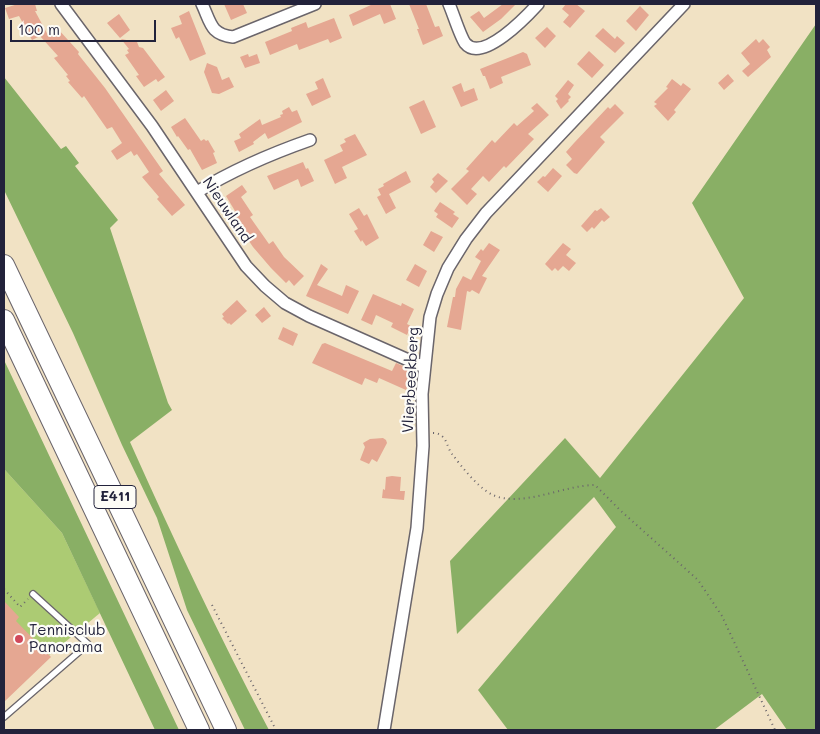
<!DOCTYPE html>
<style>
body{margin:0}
#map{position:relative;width:820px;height:734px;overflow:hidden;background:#f1e2c4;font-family:Mali,sans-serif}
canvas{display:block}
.frame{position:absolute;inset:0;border:5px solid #22223b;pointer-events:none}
.scale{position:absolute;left:10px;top:20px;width:146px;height:22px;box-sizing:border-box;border:2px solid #22223b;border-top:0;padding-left:6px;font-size:15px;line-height:18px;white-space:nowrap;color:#22223b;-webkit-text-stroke:4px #fdfcf7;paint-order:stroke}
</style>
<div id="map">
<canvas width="820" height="734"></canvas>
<div class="frame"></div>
<div class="scale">100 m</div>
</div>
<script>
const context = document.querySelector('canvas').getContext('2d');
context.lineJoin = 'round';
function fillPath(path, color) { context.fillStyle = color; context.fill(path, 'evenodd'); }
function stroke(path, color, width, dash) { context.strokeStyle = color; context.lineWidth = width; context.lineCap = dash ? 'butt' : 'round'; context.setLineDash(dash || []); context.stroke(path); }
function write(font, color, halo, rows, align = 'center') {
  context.font = font + ' Mali,sans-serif'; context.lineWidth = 4.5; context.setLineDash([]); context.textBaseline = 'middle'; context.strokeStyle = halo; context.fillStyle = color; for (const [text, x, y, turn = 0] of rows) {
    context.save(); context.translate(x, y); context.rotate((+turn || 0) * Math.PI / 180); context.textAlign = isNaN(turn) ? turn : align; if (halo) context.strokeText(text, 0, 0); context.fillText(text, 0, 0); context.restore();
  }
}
fillPath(new Path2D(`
 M4,469L62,533L100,613L4,693Z`), '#accb73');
fillPath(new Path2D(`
 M816,24V730H787L762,694L714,730H508L478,690L616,527L594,497L457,634L450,561L565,438L600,478L744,298L692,203Z
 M4,77L61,149L66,146L79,163L75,166L118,220L110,228L168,403L172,410L130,442C174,540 219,636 269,730H245L187,610L157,518L122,445L73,333L4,190Z
 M4,360L179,730H155L62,533L4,469Z`), '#89af65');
fillPath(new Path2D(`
 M18,4H35L37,11H35L49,37L58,29L79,52L78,54L105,88L163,171L159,174L185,205L172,216L157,199L159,197L142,177L149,172L137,154L134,156L131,151L117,160L111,151L122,143L112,127L107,129L84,96L82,98L68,82L70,81L66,76L68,75L54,58L58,56L40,36L32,40L19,16L9,19L5,8Z
 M224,4H243L247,13L231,20Z
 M373,4H390L396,19L384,24L380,14L353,26L349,15Z
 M409,4H426L435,27L439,26L443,36L423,45L417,29H419Z
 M503,4H516L501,19L483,32L470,17L479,11L484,18Z
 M566,4H576L585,11L570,28L563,22L569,15L562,9Z
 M640,6L649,15L636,31L626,21Z
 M189,11L206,54L190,61L179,37L176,39L171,28L182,24L179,16Z
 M119,14L130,30L120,38L107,23Z
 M334,18L342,38L330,43L328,39L299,50L297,44L270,55L265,42L292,31L291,28L306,22L308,28Z
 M547,27L556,36L545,48L535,38Z
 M603,28L615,39L617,36L625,43L615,53L595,36Z
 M121,39L137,42L139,47L143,48L165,77L158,82L156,79L144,87L136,76L139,75L125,55L129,53L127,50L129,49Z
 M756,39L759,43L763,39L770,47L767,50L771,57L748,77L742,71L750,64L741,53Z
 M589,51L604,65L592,78L577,64Z
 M523,52L527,54L531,65L501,77L503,83L490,89L485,76H483L480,69Z
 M248,54L249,57L257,54L260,63L245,68L240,57Z
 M207,63L217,67L222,80L229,77L234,87L219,94L212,93L204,72Z
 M728,74L734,81L724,90L718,83Z
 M323,78L331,97L312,106L306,94L318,89L315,82Z
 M672,79L681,86L683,83L691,89L674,110L676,112L668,121L654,106L657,104L654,102L668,88L666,87Z
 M568,80L574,85L568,94L571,97L568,100L569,101L561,109L556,101L558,99L555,96Z
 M461,83L464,92L474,88L478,100L461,107L452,87Z
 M166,90L174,101L161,111L153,100Z
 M424,100L436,127L421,134L409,107Z
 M537,103L549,115L528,134L534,139L506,168L504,166L489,182L483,176L471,189L477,194L467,205L451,189L469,171L466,169L492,140L495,143L514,123L517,126L534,111L531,108Z
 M615,104L624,113L600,137L605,142L577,174L574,173L566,165L572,159L566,152L574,143L575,145L574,143L608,107L610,109Z
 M289,107L292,112L297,110L302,122L268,139L265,133L253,142L254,144L239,152L234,141L241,138L239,134L260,119L262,125L281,117L280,115L283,114L282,111Z
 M185,118L201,141L204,139L206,141L208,140L215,152L213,153L217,163L202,170L190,149L188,150L178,136L177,137L171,127Z
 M355,134L367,155L342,167L347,178L335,184L324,160L343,151L340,145L346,142L344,139Z
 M303,162L306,169L308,168L314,181L301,187L298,179L274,190L267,176Z
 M553,168L562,176L548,192L537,182L543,176L545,177Z
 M406,171L411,182L389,194L396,208L386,214L377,197L381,195L378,189L384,186L383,184Z
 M438,173L448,181L436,193L430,187L434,182L432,179Z
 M242,185L247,192L241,197L253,215L250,217L269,244L273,241L284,257L304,276L294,286L289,280L286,283L271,268L253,247L234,219L232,213L235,211L226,196Z
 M440,202L455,212L453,214L459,218L452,228L436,217L438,214L434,211Z
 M359,208L364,216L367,214L379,238L366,246L362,240L361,242L354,231L358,229L349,214Z
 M601,208L610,217L604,222L602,220L594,229L592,227L587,232L581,226L595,210L597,211Z
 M431,231L443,237L434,252L423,245Z
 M489,243L500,250L482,276L487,278L479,294L472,290L470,292L467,291L461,330L447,327L453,297H455L456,289L463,276L471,280L481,261L475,257L481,249L483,251Z
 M563,243L571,249L566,255L576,263L569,271L563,266L558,271L555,268L552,271L545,264Z
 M321,264L328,269L317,285L342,296L346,285L359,291L348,314L306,296Z
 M415,264L427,271L419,287L406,280Z
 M373,294L401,306L402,303L414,309L407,324L411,326L407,335L391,327L393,323L376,315L372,325L361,320Z
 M237,300L247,311L231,325L229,323L228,324L222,318L224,317L222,314Z
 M264,307L271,316L262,323L255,315Z
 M283,327L298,334L293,346L278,339Z
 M325,343L392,371L396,363L415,371L406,390L379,378L377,383L365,378L362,385L312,363L322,344Z
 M383,438L386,440L387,443L377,462L372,459L369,464L360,460L365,447L363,443L370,439Z
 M392,476L401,477L400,491H405L404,500L382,498L383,489L385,490L386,477Z
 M4,601L19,617L16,621L51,657L4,702Z`), '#e5a792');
const service = new Path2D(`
 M4,717L88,644L33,594`);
const minor = new Path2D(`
 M61,4L152,126L246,266L265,286L285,303L309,316L424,367
 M202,4C211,23 210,34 233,37L315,4
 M449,4C453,13 460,36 465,43C482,64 527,16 538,4
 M197,192C233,170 270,154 310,140
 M384,730L417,528L423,446L422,394L430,317L437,294L448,268L466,239L486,213L684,4`);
const motorway = new Path2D(`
 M4,265L226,730
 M4,320L199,730`);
stroke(service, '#6a656b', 8);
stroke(minor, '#6a656b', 14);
stroke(motorway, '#6a656b', 22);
stroke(new Path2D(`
 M433,433C437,433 440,434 443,437C447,441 448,449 452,454C462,467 478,488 493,495C522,508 564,485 595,485L621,511L698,580L722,616L775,730
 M4,589L20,607L28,599
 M212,605L276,730`), '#6a656b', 2, [1, 4]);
stroke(service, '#fff', 5.5);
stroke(minor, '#fff', 11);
stroke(motorway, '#fff', 20);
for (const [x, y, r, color] of [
 [19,639,5,"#d1495b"]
]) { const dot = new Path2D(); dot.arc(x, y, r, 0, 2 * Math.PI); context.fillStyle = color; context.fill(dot); stroke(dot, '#fdfcf7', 2); }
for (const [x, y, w] of [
 [115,497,42]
]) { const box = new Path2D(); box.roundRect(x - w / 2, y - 11.5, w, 23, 4); context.fillStyle = '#fdfcf7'; context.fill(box); stroke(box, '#22223b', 1); }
write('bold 14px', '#22223b', null, [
 ["E411",115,497]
]);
write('15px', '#22223b', '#fdfcf7', [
 ["Nieuwland",227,210,56],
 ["Vlierbeekberg",411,380,-87]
]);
write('15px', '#22223b', '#fdfcf7', [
 ["Tennisclub",29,630],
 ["Panorama",29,647]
], 'left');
</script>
